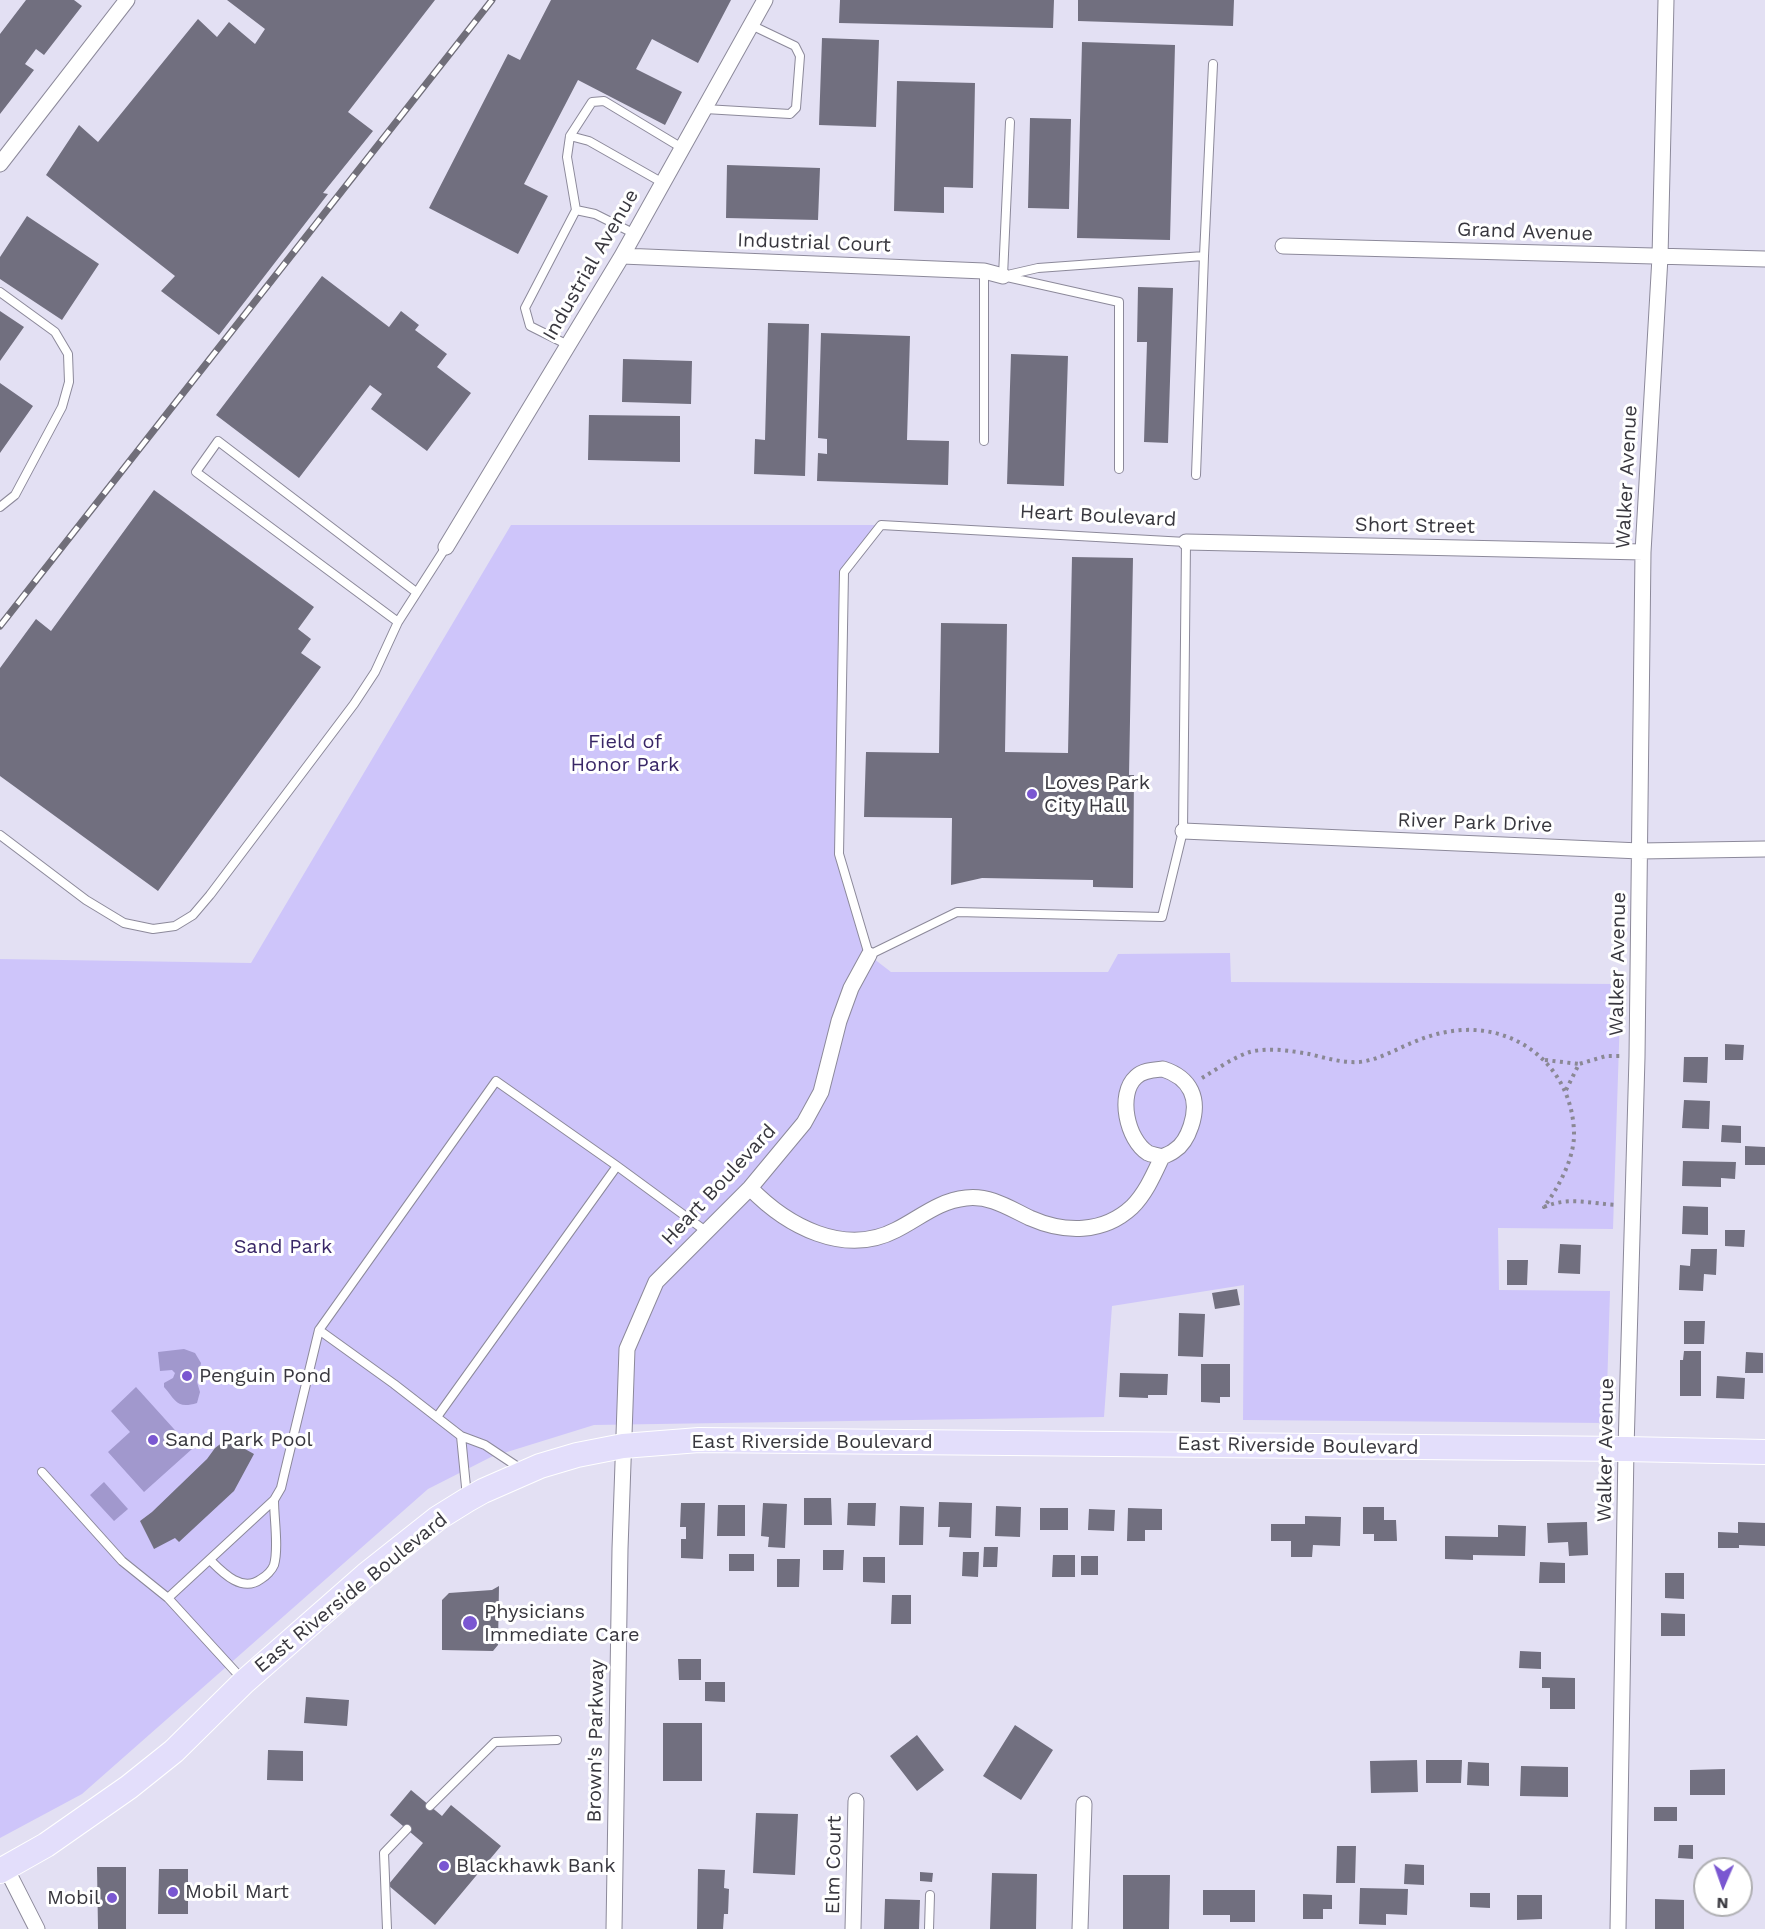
<!DOCTYPE html>
<style>
body{margin:0}
#map{position:relative;width:1765px;height:1929px;overflow:hidden;background:#e3e0f3;font-family:"Work Sans",sans-serif}
canvas{display:block}
.north{position:absolute;left:1693px;top:1857px;width:60px;height:60px;box-sizing:border-box;background:#fff;border:2px solid #afafb2;border-radius:50%;rotate:182deg;font-size:16px;font-weight:700;line-height:24px;text-align:center;color:#38373e}
.north::after{content:'';display:block;margin:auto;width:21px;height:27px;background:#7a57d1;clip-path:polygon(50% 0,100% 100%,50% 72%,0 100%)}
</style>
<div id="map">
<canvas width="1765" height="1929"></canvas>
<div class="north">N</div>
</div>
<script>
const context = document.querySelector('canvas').getContext('2d');
context.lineJoin = 'round';
function fillPath(path, color) { context.fillStyle = color; context.fill(path, 'evenodd'); }
function stroke(path, color, width, dash) { context.strokeStyle = color; context.lineWidth = width; context.lineCap = dash ? 'butt' : 'round'; context.setLineDash(dash || []); context.stroke(path); }
function write(font, color, halo, rows, align = 'center') {
  context.font = font + ' "Work Sans",sans-serif'; context.lineWidth = 6; context.setLineDash([]); context.textBaseline = 'middle'; context.strokeStyle = halo; context.fillStyle = color; for (const [text, x, y, turn = 0] of rows) {
    context.save(); context.translate(x, y); context.rotate((+turn || 0) * Math.PI / 180); context.textAlign = isNaN(turn) ? turn : align; if (halo) context.strokeText(text, 0, 0); context.fillText(text, 0, 0); context.restore();
  }
}
fillPath(new Path2D(`
 M511,525H881L844,572L839,854L869,955L891,972H1108L1118,954L1230,953L1231,982L1621,984L1613,1229L1498,1228L1499,1290L1610,1291L1606,1423L1243,1420L1244,1285L1112,1306L1104,1417L594,1425L491,1457L428,1489L82,1794L0,1838V959L251,963Z`), '#cec5fa');
fillPath(new Path2D(`
 M184,1349L195,1353L201,1363L197,1382L200,1392L197,1403C177,1409 176,1401 164,1387V1383L173,1378L175,1373L172,1370L160,1371L158,1352Z
 M136,1387L192,1449L144,1492L108,1452L130,1432L111,1411Z
 M104,1482L128,1509L114,1521L90,1495Z`), '#a198cd');
fillPath(new Path2D(`
 M26,0H74L82,6L44,55L36,49L25,64L34,70L0,114V34Z
 M227,0H435L348,112L373,131L323,193L328,194L219,335L161,291L175,276L46,175L79,125L98,142L198,19L217,37L229,22L255,44L265,29Z
 M551,0H731L698,63L652,39L636,69L682,92L665,125L578,80L524,184L548,196L518,254L429,208L508,54L520,60Z
 M840,0H1054L1053,28L839,23Z
 M1078,0H1234L1233,26L1078,21Z
 M822,38L879,40L876,127L819,125Z
 M1082,42L1175,45L1170,240L1077,238Z
 M897,81L975,83L973,188L944,187V213L894,211Z
 M1030,118L1071,119L1069,209L1028,208Z
 M727,165L820,168L818,220L726,218Z
 M27,216L99,264L62,320L0,279V257Z
 M322,276L389,327L401,311L419,325L415,330L447,354L437,367L471,393L427,451L371,409L382,394L370,385L299,478L216,415Z
 M1138,287L1173,288L1168,443L1144,442L1147,342H1137Z
 M0,311L24,327L0,361Z
 M768,323L809,324L805,476L754,474L755,439L765,440Z
 M821,333L910,336L907,440L949,441L948,485L817,481L818,453L827,454V439L818,438Z
 M1011,354L1068,356L1064,486L1007,484Z
 M623,359L692,361L691,404L622,402Z
 M0,383L33,406L0,453Z
 M589,415L680,416V462L588,460Z
 M154,490L314,607L298,629L311,639L301,653L321,667L158,891L0,776V668L36,619L51,631Z
 M1072,557L1133,558L1129,775H1134L1133,888L1093,887V880L982,878L951,885L952,818L864,817L866,752L939,753L941,623L1007,624L1005,752L1068,753Z
 M1725,1044L1744,1045L1743,1060H1725Z
 M1684,1057H1708L1707,1083L1683,1082Z
 M1684,1100L1710,1101L1709,1129L1682,1128Z
 M1722,1125L1741,1126V1143L1721,1142Z
 M1745,1146L1765,1147V1165H1745Z
 M1683,1161L1736,1162L1735,1179L1721,1178V1187L1682,1186Z
 M1683,1206L1708,1207V1235L1682,1234Z
 M1725,1230H1745L1744,1247L1725,1246Z
 M1560,1244L1581,1245L1580,1274L1558,1273Z
 M1691,1249H1717L1716,1275L1704,1274L1703,1291L1679,1290L1680,1265L1690,1266Z
 M1507,1260H1528L1527,1285H1507Z
 M1237,1289L1240,1305L1215,1309L1212,1293Z
 M1179,1313L1205,1314L1203,1357L1178,1356Z
 M1684,1321H1705L1704,1344H1684Z
 M1684,1351H1701V1396H1680V1360H1683Z
 M1746,1352L1763,1353V1373H1745Z
 M1201,1364H1230V1397H1220V1403L1201,1402Z
 M1120,1373L1168,1374L1167,1395H1148V1398L1119,1397Z
 M1717,1376L1745,1378L1744,1399L1716,1398Z
 M227,1439L254,1454L234,1491L179,1542L175,1538L154,1549L140,1521L152,1512L207,1459L215,1448Z
 M804,1498H831L832,1525H804Z
 M939,1502L972,1503L971,1538L949,1537L950,1527H938Z
 M681,1503H705L703,1559L681,1558V1539H686V1527H680Z
 M763,1503L787,1504L785,1548L768,1547L769,1537L761,1536Z
 M848,1503H876L875,1526L847,1525Z
 M718,1505H745V1536H717Z
 M900,1506L924,1507L923,1545H899Z
 M996,1506L1021,1507L1020,1537L995,1536Z
 M1363,1507H1384V1520H1396L1397,1541H1374V1534H1363Z
 M1040,1508H1068V1530H1040Z
 M1128,1508L1162,1509V1530H1145V1541H1127Z
 M1089,1509L1115,1510L1114,1531L1088,1530Z
 M1305,1516L1341,1517L1340,1546L1313,1545L1312,1557H1291V1541H1271V1524H1305Z
 M1587,1522L1588,1555L1569,1556L1568,1542L1548,1543L1547,1523Z
 M1738,1522L1765,1523V1546L1739,1545V1548H1718V1532L1738,1533Z
 M1498,1525L1526,1526L1525,1556L1473,1555V1560L1445,1559V1536L1498,1537Z
 M984,1547H998L997,1567H983Z
 M823,1550H844L843,1570H823Z
 M963,1552H979L978,1577L962,1576Z
 M729,1554H754V1571H729Z
 M1053,1555H1075V1577H1052Z
 M1081,1556H1098V1575H1081Z
 M863,1557H885V1583L863,1582Z
 M777,1559H800L799,1587H777Z
 M1540,1562L1565,1563V1583H1539Z
 M1665,1573H1684V1599L1665,1598Z
 M499,1586L498,1645L493,1651L442,1650V1600L449,1593L492,1590Z
 M892,1595H911V1624H891Z
 M1661,1613L1685,1614V1636H1661Z
 M1520,1651L1541,1652V1669L1519,1668Z
 M678,1659H701V1680H679Z
 M1542,1677L1575,1678V1709H1550V1688H1542Z
 M705,1682H725V1702L705,1701Z
 M306,1697L349,1700L347,1726L304,1723Z
 M663,1723H702V1781H663Z
 M1015,1725L1053,1750L1021,1800L983,1776Z
 M917,1735L944,1770L917,1791L890,1756Z
 M268,1750L303,1751V1781L267,1780Z
 M1417,1760L1418,1792L1371,1793L1370,1761Z
 M1426,1760H1462L1461,1783H1426Z
 M1468,1762L1489,1763V1786L1467,1785Z
 M1521,1766L1568,1767V1797L1520,1796Z
 M1725,1769V1795H1690V1770Z
 M411,1790L442,1816L451,1805L501,1846L435,1925L388,1885L423,1843L390,1815Z
 M1654,1807H1677V1821H1654Z
 M756,1813L798,1814L795,1875L753,1873Z
 M1679,1845H1693V1859L1678,1858Z
 M1337,1846H1356L1355,1883H1336Z
 M1405,1864L1424,1865V1885L1404,1884Z
 M97,1867H126V1929H98Z
 M159,1869H188V1914H158Z
 M698,1869L725,1870L724,1888L729,1889L728,1914H724L723,1929H697Z
 M920,1872L933,1873L932,1882L920,1881Z
 M992,1873L1037,1874L1036,1929H990Z
 M1123,1875H1170L1169,1929H1123Z
 M1360,1888L1408,1889L1407,1915L1386,1914V1925L1359,1924Z
 M1203,1890H1255V1922H1230V1915H1203Z
 M1470,1893H1490V1908L1470,1907Z
 M1303,1894L1332,1895V1909H1323V1919H1303Z
 M1517,1895H1542V1919L1517,1920Z
 M885,1899L920,1900L919,1929H884Z
 M1655,1899L1684,1900V1929H1655Z`), '#716f7f');
const lane = new Path2D(`
 M705,109L790,114L796,108L800,56L795,46L751,25
 M570,136L592,102L604,101L682,148
 M576,210L567,157L570,136L589,141L663,183
 M1003,276L1038,268L1204,256L1213,64
 M1003,276L1010,122
 M1007,277L1119,302V469
 M0,292L55,332L68,354L69,382L62,407L15,495L0,507
 M568,345L530,326L525,308L576,210L595,214L635,234
 M984,441V271
 M1196,475L1204,256
 M881,525L1186,542L1183,831L1162,917L957,912L869,955L839,854L844,572Z
 M416,592L218,441L196,472L398,622L446,547
 M0,835L86,900L124,923L153,929L175,926L193,915L210,895L354,704L375,672L398,622
 M437,1417L617,1166
 M461,1436L467,1497
 M521,1469L485,1445L461,1436L394,1384L319,1330L496,1081L617,1166L707,1232
 M42,1472L122,1561L168,1598
 M210,1560C223,1573 242,1593 261,1579C266,1576 272,1570 274,1565C279,1548 274,1519 274,1500
 M243,1680L168,1598L274,1500L281,1488L285,1471L319,1330
 M430,1806L495,1742L557,1740
 M387,1929L384,1853L407,1829
 M929,1929L930,1895`);
const street = new Path2D(`
 M0,164L127,0
 M1283,246L1765,259
 M622,256L984,271L1003,276
 M1186,542L1643,552
 M446,547L622,256L765,0
 M1183,831L1640,851L1765,849
 M1163,1069C1191,1078 1200,1099 1191,1126C1188,1135 1183,1145 1175,1150C1172,1153 1166,1155 1162,1157C1158,1155 1152,1155 1148,1153C1127,1140 1117,1094 1136,1077C1143,1070 1154,1070 1163,1069Z
 M750,1188C787,1226 844,1257 896,1230C920,1218 938,1201 966,1198C990,1195 1009,1208 1030,1218C1064,1233 1103,1234 1132,1207C1146,1193 1154,1174 1162,1157
 M6,1868L37,1929
 M614,1929L620,1549L627,1349L656,1282L750,1188L804,1123L821,1092L839,1021L851,988L869,955
 M853,1929L856,1801
 M1080,1929L1084,1804
 M1618,1929L1626,1449L1637,1057L1643,552L1660,257L1666,0`);
const primary = new Path2D(`
 M0,1871L46,1845L129,1787L174,1751L244,1682L366,1575L438,1518L467,1500L483,1491L540,1466L577,1455L623,1446L699,1440L1626,1449L1765,1452`);
stroke(lane, '#8c899a', 10);
stroke(street, '#8c899a', 17);
stroke(primary, '#fff', 26);
stroke(new Path2D(`
 M1545,1060L1579,1064
 M1202,1078C1217,1069 1234,1057 1250,1052C1268,1047 1292,1051 1309,1054C1326,1058 1342,1063 1359,1062C1379,1060 1396,1049 1414,1042C1430,1035 1446,1031 1463,1030C1523,1027 1572,1071 1574,1132C1575,1157 1559,1187 1544,1207C1570,1196 1591,1204 1618,1205
 M1566,1090L1579,1064L1606,1056H1623`), '#8a8894', 4, [3, 4.5]);
stroke(lane, '#fff', 8);
stroke(street, '#fff', 15);
stroke(primary, '#e3defb', 24);
const rail = new Path2D(`
 M0,626L492,0`);
stroke(rail, '#706e79', 7);
stroke(rail, '#fff', 4.5, [14]);
for (const [x, y, r, color] of [
 [1032,794,6,"#7a57d1"],
 [187,1376,6,"#7a57d1"],
 [153,1440,6,"#7a57d1"],
 [470,1623,8,"#7a57d1"],
 [444,1866,6,"#7a57d1"],
 [173,1892,6,"#7a57d1"],
 [112,1898,6,"#7a57d1"]
]) { const dot = new Path2D(); dot.arc(x, y, r, 0, 2 * Math.PI); context.fillStyle = color; context.fill(dot); stroke(dot, '#fff', 2); }
write('20px', '#38373e', '#fff', [
 ["Grand Avenue",1525,232,2],
 ["Industrial Court",814,243,2],
 ["Industrial Avenue",591,265,-60],
 ["Walker Avenue",1627,477,-87],
 ["Heart Boulevard",1098,516,3],
 ["Short Street",1415,526,1],
 ["River Park Drive",1475,823,2],
 ["Walker Avenue",1618,964,-89],
 ["Heart Boulevard",719,1185,-47],
 ["East Riverside Boulevard",812,1442],
 ["East Riverside Boulevard",1298,1446,1],
 ["Walker Avenue",1606,1450,-89],
 ["East Riverside Boulevard",351,1593,-39],
 ["Brown's Parkway",596,1741,-89],
 ["Elm Court",834,1865,-89]
]);
write('20px', '#392767', '#fff', [
 ["Field of",625,742],
 ["Honor Park",625,765],
 ["Sand Park",283,1247]
]);
write('20px', '#38373e', '#fff', [
 ["Loves Park",1044,783],
 ["City Hall",1044,806],
 ["Penguin Pond",199,1376],
 ["Sand Park Pool",165,1440],
 ["Physicians",484,1612],
 ["Immediate Care",484,1635],
 ["Blackhawk Bank",456,1866],
 ["Mobil Mart",185,1892],
 ["Mobil",100,1898,"right"]
], 'left');
</script>
